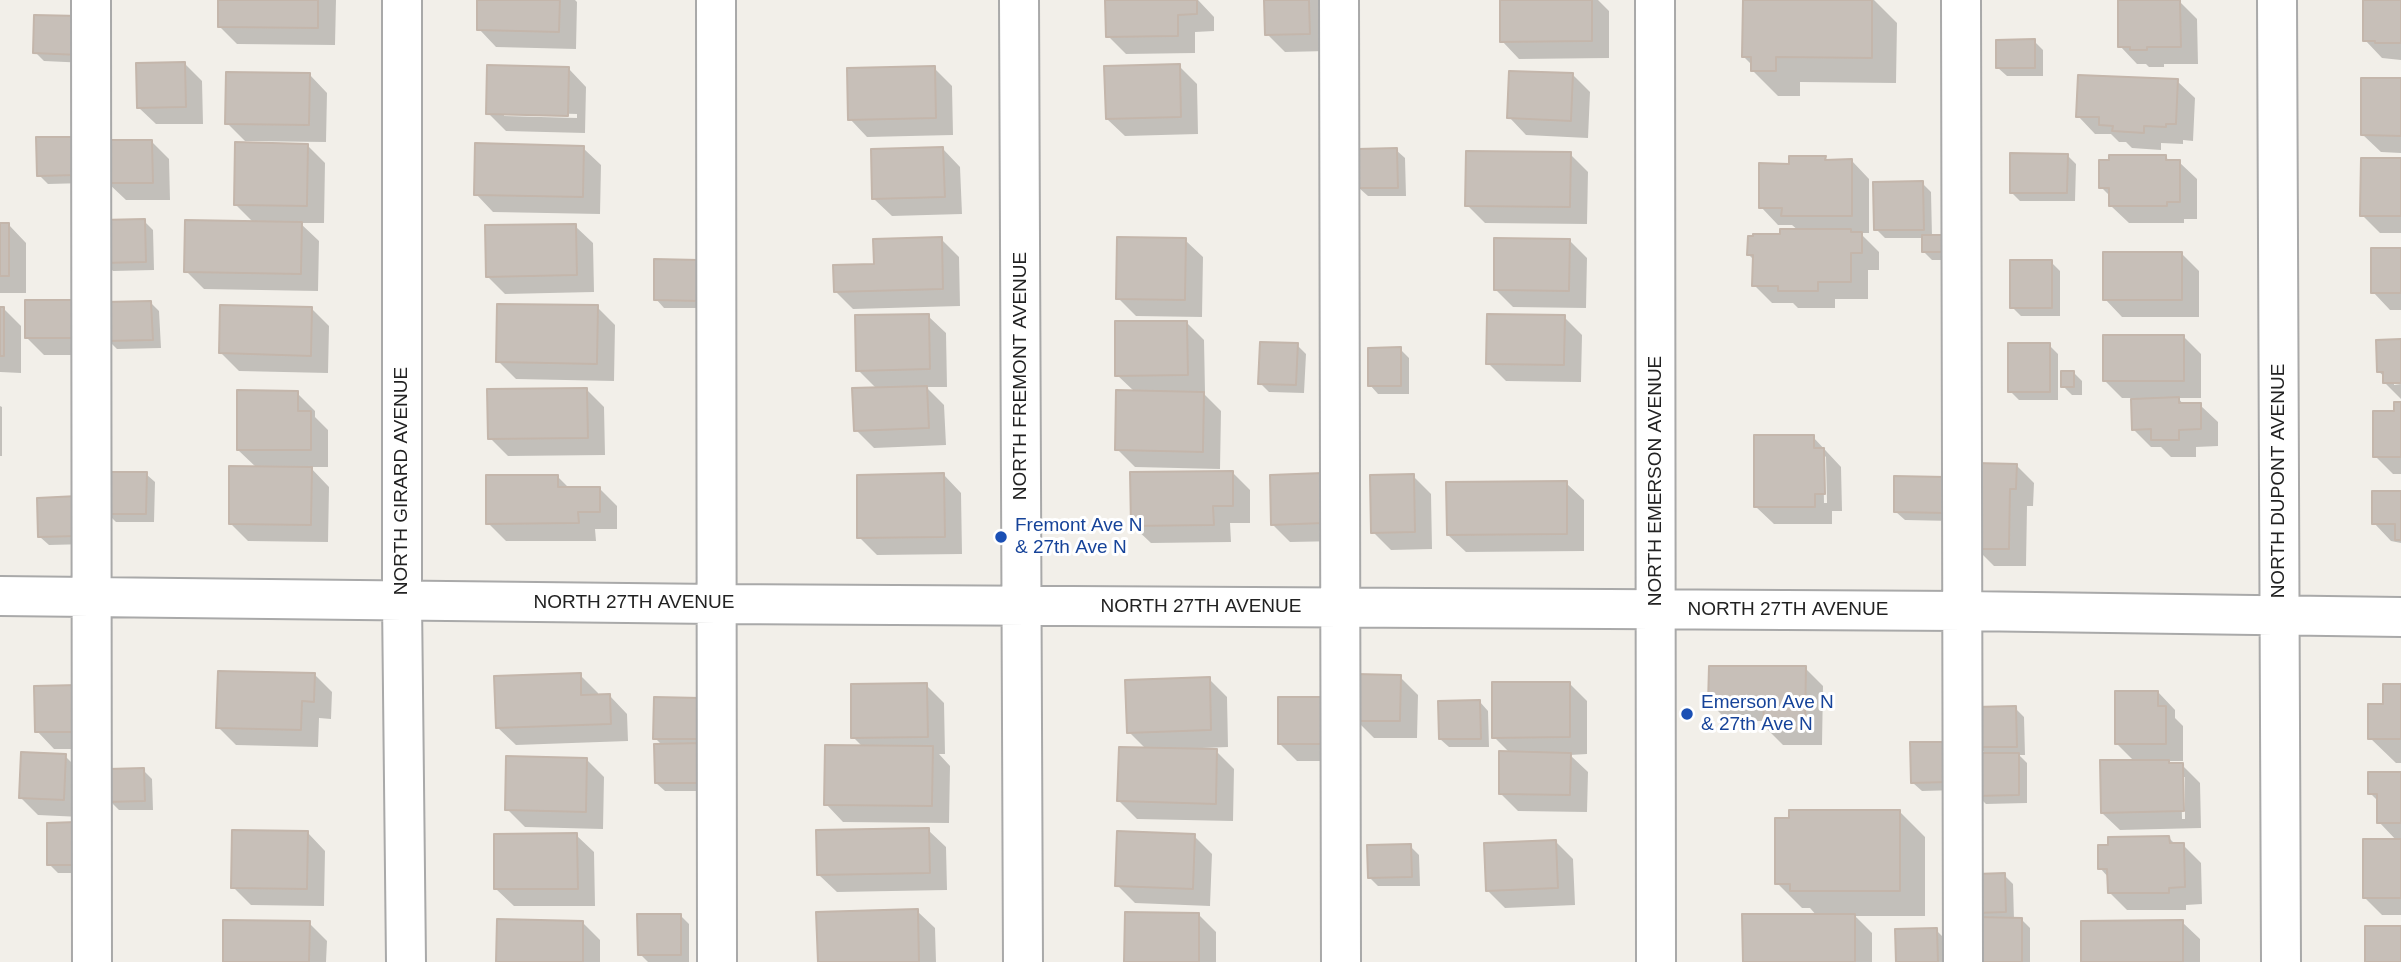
<!DOCTYPE html>
<style>
body{margin:0}
canvas{display:block;background:#f2efe9}
</style>
<canvas width="2401" height="962"></canvas>
<script>
const context = document.querySelector('canvas').getContext('2d');
context.lineJoin = 'round';
function fillPath(path, color) { context.fillStyle = color; context.fill(path, 'evenodd'); }
function stroke(path, color, width, dash) { context.strokeStyle = color; context.lineWidth = width; context.lineCap = dash ? 'butt' : 'round'; context.setLineDash(dash || []); context.stroke(path); }
function write(font, color, halo, rows, align = 'center') {
  context.font = font + ' Arial,sans-serif'; context.lineWidth = 6; context.setLineDash([]); context.textBaseline = 'middle'; context.strokeStyle = halo; context.fillStyle = color; for (const [text, x, y, turn = 0] of rows) {
    context.save(); context.translate(x, y); context.rotate((+turn || 0) * Math.PI / 180); context.textAlign = isNaN(turn) ? turn : align; if (halo) context.strokeText(text, 0, 0); context.fillText(text, 0, 0); context.restore();
  }
}
fillPath(new Path2D(`
 M220,0H336L335,45L237,44L220,27Z
 M479,0H575L577,2L576,49L496,47L479,29Z
 M1107,0H1198L1214,17V31L1195,32V53L1126,54L1108,36Z
 M1266,0H1321L1327,51L1285,52L1267,34Z
 M1501,0H1598L1609,11V58L1519,59L1502,41Z
 M1744,0H1874L1897,23L1896,83L1800,82V96H1778L1753,71V66L1744,57Z
 M2365,0H2401V60L2382,58L2365,40Z
 M2179,1L2197,19L2198,64H2164V67H2149L2146,64H2137L2120,46Z
 M88,26L87,63L44,61L35,52Z
 M2034,41L2043,50V76H2007L1998,68Z
 M184,63L202,81L203,124H156L138,107Z
 M1179,66L1197,84L1198,134L1125,136L1107,119Z
 M934,68L952,86L953,135L867,137L850,119Z
 M569,69L586,87L585,133L506,131L488,113ZM504,112L577,114V118L504,116Z
 M1572,74L1590,92L1588,138L1526,135L1509,117Z
 M310,75L327,93L326,142L245,141L227,123Z
 M2401,80V153L2381,152L2363,135Z
 M2177,81L2195,98L2193,141L2183,140V144L2161,143V150L2132,148L2126,142H2119L2111,134H2095L2078,116Z
 M38,139L86,183L48,184L39,175Z
 M151,141L169,159L170,200H126L108,183Z
 M307,145L325,163L324,223H300L319,241L318,291L204,289L186,271L254,223L235,204Z
 M583,148L601,165L600,214L493,212L476,194Z
 M943,149L960,167L962,214L892,216L874,199Z
 M1396,150L1405,158L1406,196H1368L1359,188Z
 M1570,154L1588,172L1587,224L1485,223L1467,205Z
 M2067,155L2076,164L2075,201H2020L2011,192Z
 M2166,157L2170,162H2179L2197,179V219H2184V223H2129L2111,206V197L2101,187L2111,162Z
 M1825,158L1828,161H1852L1869,179V233H1860L1879,252V270H1868V299H1835V308H1798L1793,303H1772L1754,285V260L1749,255L1782,235L1799,231L1792,225H1778L1761,207L1791,166Z
 M2401,159V233H2380L2362,215Z
 M1922,183L1931,192L1932,237L1954,260H1932L1923,251V238H1885L1876,229Z
 M144,221L153,230L154,270L113,271L104,262Z
 M0,225H9L26,243V293H0Z
 M575,226L593,243L594,292L505,294L487,276Z
 M941,239L959,257L960,306L853,309L835,291L876,265Z
 M1185,240L1203,257L1202,317L1136,316L1118,298Z
 M1569,240L1587,258L1586,308L1513,307L1495,289Z
 M2401,250V310H2390L2373,292Z
 M2181,253L2199,271V317H2122L2105,299Z
 M656,261L707,308H664L656,299Z
 M2051,262L2060,271V316H2021L2012,307Z
 M78,302L96,355H44L26,337Z
 M150,302L159,311L161,348L117,349L108,340Z
 M597,307L615,325L614,381L516,379L498,361Z
 M0,309H4L21,326V373L0,372Z
 M312,309L329,326L328,373L239,371L221,353Z
 M928,316L946,333L947,387H926L944,405L946,445L874,448L856,430L877,389L858,370Z
 M1564,317L1582,335L1581,382L1506,381L1488,363Z
 M1186,322L1204,340L1205,392H1202L1221,411L1220,469L1135,467L1117,449L1135,392L1117,375Z
 M2183,336L2201,354V398H2178L2184,405H2200L2218,422V446L2196,447V457H2171L2161,447H2151L2133,429V398H2122L2105,381Z
 M2401,340V381H2394V385L2401,384V399L2385,383V377L2379,372Z
 M1297,345L1306,354L1304,393L1269,392L1260,383Z
 M2049,345L2058,354V400H2019L2010,391Z
 M1400,349L1409,358V394H1378L1370,385Z
 M2074,373L2082,381V395H2072L2063,386Z
 M586,389L604,407L605,455L508,456L490,438Z
 M297,393L315,411V417L328,430V467H310L329,487L328,542L248,541L230,523L257,468L238,450Z
 M2401,403V474H2393L2375,456Z
 M0,406L2,407V456H0Z
 M1813,437L1841,467L1842,511H1832V524H1774L1756,507ZM1823,454L1826,457L1827,503H1824Z
 M2016,465L2034,483L2033,506H2027L2026,566H1994L1976,548Z
 M1232,472L1250,490V523H1230L1231,542L1151,543L1133,526Z
 M146,474L155,482L154,522H116L107,513Z
 M944,475L961,493L962,554L877,555L859,537Z
 M557,476L570,489L599,488L617,506V529H595L596,541H506L488,523Z
 M1271,476L1341,541L1290,542L1272,524Z
 M1413,476L1431,494L1432,549L1391,550L1373,532Z
 M1566,483L1584,500V551L1466,552L1448,535Z
 M1954,487L1953,521L1905,520L1896,512Z
 M2401,493V543L2391,541L2374,523Z
 M39,500L88,544L49,545L40,537Z
 M1805,668L1823,686L1822,745H1783L1765,727V721H1728L1710,703Z
 M314,674L332,692L331,719L319,718L318,747L236,745L218,727Z
 M580,675L598,693V696H610L627,714L628,741L516,745L498,728Z
 M1400,677L1418,695L1417,738H1374L1356,720Z
 M1209,679L1227,697L1228,747L1202,748V751H1216L1234,769L1233,821L1137,819L1119,801L1146,749L1129,732Z
 M1569,683L1587,701V754L1570,755L1588,772L1587,812L1518,811L1500,793L1510,753L1494,737Z
 M926,685L944,703L945,754H939L950,766L949,823L843,822L826,804L863,747L853,737Z
 M2401,686V763H2396L2370,738L2385,706Z
 M2158,692L2175,710V718L2183,726V761H2168L2172,765H2182L2200,783L2201,828L2120,830L2102,813L2134,761L2117,744ZM2181,777H2185V819H2182Z
 M700,699L710,791H665L656,783L662,745L655,738Z
 M1279,699L1342,761H1297L1279,743Z
 M1480,702L1488,711L1489,747H1449L1440,739Z
 M96,705L97,749H54L37,731Z
 M2015,708L2024,717L2025,755H2019L2027,763V803L1986,804L1977,795L1986,754L1978,746Z
 M1912,744L1958,790L1922,791L1913,783Z
 M65,756L83,774L81,817L38,815L20,797Z
 M586,759L604,777L603,829L525,827L507,809Z
 M143,770L152,779L153,810H119L110,801Z
 M2401,774V915H2382L2365,898L2397,841L2379,822V802L2370,793Z
 M1900,812L1925,837V916H1855L1872,933V962H1744L1817,916L1810,908H1802L1777,883Z
 M928,830L946,847L947,890L837,892L819,875Z
 M85,833V873H58L49,864Z
 M308,833L325,851L324,906L251,905L233,887Z
 M576,835L594,852L595,906H514L496,889Z
 M1194,836L1212,854L1210,906L1135,903L1117,885Z
 M2169,838L2176,845H2183L2201,863L2202,904L2186,905V910H2127L2110,893L2109,878L2100,868Z
 M1556,842L1573,859L1575,905L1505,908L1487,890Z
 M1410,846L1419,855L1420,886H1378L1369,877Z
 M2004,875L2013,884L2014,920H2022L2030,928V962H1977L1986,919L1979,912Z
 M917,911L935,928L936,962H820Z
 M680,915L689,924V962H648L640,954Z
 M1199,915L1216,932V962H1127Z
 M582,922L600,940V962H498Z
 M2182,922L2200,939V962H2083Z
 M309,923L327,941L326,962H225Z
 M1936,930L1945,939V962H1897Z`), '#0003');
const building = new Path2D(`
 M218,0H318V28L218,27Z
 M477,0H560L559,32L477,30Z
 M1105,0H1197V14L1178,15V36L1106,37Z
 M1264,0H1309L1310,34L1265,35Z
 M1500,0H1592V41L1500,42Z
 M1743,0H1872V58L1776,57V71H1751V57H1742Z
 M2118,0H2180L2181,47H2147V50H2130V47H2118Z
 M2363,0H2401V43H2375V41H2363Z
 M34,15L80,16L79,55L33,53Z
 M2035,39V68H1996V40Z
 M185,62L186,107L137,108L136,63Z
 M1180,64L1181,117L1106,119L1104,66Z
 M487,65L569,67L568,116L486,114Z
 M935,66L936,118L848,120L847,68Z
 M1509,71L1573,73L1571,121L1507,118Z
 M226,72L310,73L309,125L225,124Z
 M2078,75L2178,79L2176,124H2166V127L2144,126V133L2112,131L2113,126L2099,125V117H2076Z
 M2361,78H2401V136L2361,135Z
 M36,137H77L78,175L37,176Z
 M106,140H152L153,183H106Z
 M235,142L308,144L307,206L234,205Z
 M475,143L584,146L583,197L474,195Z
 M943,147L945,197L872,199L871,149Z
 M1397,148L1398,188H1358L1357,149Z
 M1466,151L1571,152L1570,207L1465,206Z
 M2010,153L2068,154L2067,193H2010Z
 M2109,155H2166V160H2180V202H2167V206H2109V188H2099V160H2109Z
 M1789,156H1826L1825,160L1852,159V216H1781L1782,208H1759V163L1789,164Z
 M2361,158H2401V216H2360Z
 M1923,181L1924,230H1874L1873,182Z
 M145,219L146,262L102,263L101,220Z
 M185,220L302,222L301,274L184,272Z
 M0,223H9V276H0Z
 M576,224L577,275L486,277L485,225Z
 M1780,229H1851V232H1862V253H1851V282H1818V291H1778V286H1752L1753,255H1747L1748,236H1753V234H1780Z
 M1922,235H1946V252H1922Z
 M942,237L943,289L834,292L833,265L874,264L873,239Z
 M1117,237L1186,238L1185,300L1116,299Z
 M1494,238L1570,239L1569,291L1494,290Z
 M2371,248H2401V293H2371Z
 M2103,252H2182V300H2103Z
 M654,259L699,260V301L654,300Z
 M2010,260H2052V308H2010Z
 M25,300H79V338H25Z
 M151,301L153,340L106,341L105,302Z
 M497,304L598,305L597,364L496,362Z
 M220,305L312,307L311,356L219,353Z
 M0,307H4V356H0Z
 M929,314L930,369L856,371L855,315Z
 M1487,314L1565,315L1564,365L1486,364Z
 M1115,321H1187L1188,375L1115,376Z
 M2103,335H2184V381H2103Z
 M2401,339V383H2383V372H2377L2376,340Z
 M1260,342L1298,343L1296,385L1258,384Z
 M2008,343H2050V392H2008Z
 M1401,347V386H1368V348Z
 M2061,371H2074V387H2061Z
 M927,386L929,428L854,431L852,388Z
 M587,388L588,438L488,439L487,389Z
 M237,390L298,391V411H311V450H237Z
 M1116,390L1204,392L1203,452L1115,450Z
 M2179,397V403H2201V429L2179,430V440H2151V429L2132,430L2131,399Z
 M2394,402H2401V457H2373V411H2394Z
 M1754,435H1814V448H1824L1825,494H1815V507H1754Z
 M1976,463L2017,464L2016,489H2010L2009,549H1974Z
 M229,466L312,467L311,525L229,524Z
 M1233,471V506H1213L1214,525L1131,526L1130,472Z
 M105,472H147L146,514H105Z
 M944,473L945,537L857,538V475Z
 M1323,473L1324,523L1271,525L1270,475Z
 M1414,474L1415,532L1371,533L1370,475Z
 M486,475H558V487H600V512H578L579,523L486,524Z
 M1894,476L1946,477L1945,513L1894,512Z
 M1567,481V534L1447,535L1446,482Z
 M2372,491H2401V540H2395V524H2372Z
 M78,496L80,536L38,537L37,498Z
 M1709,666H1806L1805,728H1763L1764,704H1708Z
 M218,671L315,673L314,702L302,701L301,730L216,728Z
 M581,673V695L610,694L611,724L496,728L494,676Z
 M1356,674L1401,675L1400,721H1355Z
 M1210,677L1211,730L1127,733L1125,680Z
 M1492,682H1570V737L1492,738Z
 M927,683L928,737L851,738V684Z
 M2383,684H2401V739H2368V704H2383Z
 M79,685L80,732H35L34,686Z
 M2115,691H2158V706H2166V744H2115Z
 M654,697L701,698L700,739H653Z
 M1278,697H1325V744H1278Z
 M1480,700L1481,739H1439L1438,701Z
 M2016,706L2017,747H1976L1975,707Z
 M1910,742H1949L1950,782L1911,783Z
 M701,743L702,783H655L654,744Z
 M825,745L933,746L932,806L824,805Z
 M1119,747L1217,749L1216,804L1117,801Z
 M1499,751L1571,753L1570,795L1499,794Z
 M21,752L66,754L64,800L19,798Z
 M1975,753H2019V795L1975,796Z
 M506,756L587,758L586,812L505,810Z
 M2100,760H2169V763H2183L2184,811L2101,813Z
 M144,768L145,801L108,802V769Z
 M2368,772H2401V823H2377V794H2368Z
 M1789,810H1900V891H1790V884H1775V818H1789Z
 M77,822V865H47V823Z
 M929,828L930,873L817,875L816,830Z
 M232,830L308,831L307,889L231,888Z
 M1117,831L1195,834L1193,889L1115,886Z
 M577,833L578,889H494V834Z
 M2169,836L2170,843H2184L2185,887L2169,888V893H2108L2107,869H2098V845H2108V837Z
 M2363,839H2401V898H2363Z
 M1556,840L1558,888L1486,891L1484,843Z
 M1411,844L1412,877L1368,878L1367,845Z
 M2005,873L2006,912L1977,913L1976,874Z
 M918,909L919,962H818L816,912Z
 M1125,912L1199,913V962H1124Z
 M637,914H681V955H638Z
 M1742,914H1855V962H1743Z
 M1976,917L2022,918V962H1976Z
 M497,919L583,921V962H496Z
 M223,920L310,921L309,962H223Z
 M2183,920V962H2081V921Z
 M2365,926H2401V962H2365Z
 M1937,928L1938,962H1896L1895,929Z`);
fillPath(building, '#c7bfb8');
stroke(building, '#c4b6ab', 2);
const minor = new Path2D(`
 M91,0L92,962
 M402,0V601L406,962
 M716,0L717,962
 M1019,0L1023,962
 M1339,0L1341,962
 M1655,0L1656,962
 M1961,0L1963,962
 M2277,0L2281,962
 M0,596L716,604L1963,611L2401,617`);
stroke(minor, '#a9a9a9', 42);
stroke(minor, '#fff', 38);
for (const [x, y, r, color] of [
 [1001,537,7,"#1a4fb4"],
 [1687,714,7,"#1a4fb4"]
]) { const dot = new Path2D(); dot.arc(x, y, r, 0, 2 * Math.PI); context.fillStyle = color; context.fill(dot); stroke(dot, '#fff', 2.5); }
write('19px', '#222', '#fff', [
 ["NORTH FREMONT AVENUE",1021,376,-90],
 ["NORTH GIRARD AVENUE",402,481,-90],
 ["NORTH EMERSON AVENUE",1656,481,-90],
 ["NORTH DUPONT AVENUE",2279,481,-90],
 ["NORTH 27TH AVENUE",634,603],
 ["NORTH 27TH AVENUE",1201,607],
 ["NORTH 27TH AVENUE",1788,610]
]);
write('19px', '#164399', '#fff', [
 ["Fremont Ave N",1015,526],
 ["& 27th Ave N",1015,548],
 ["Emerson Ave N",1701,703],
 ["& 27th Ave N",1701,725]
], 'left');
</script>
